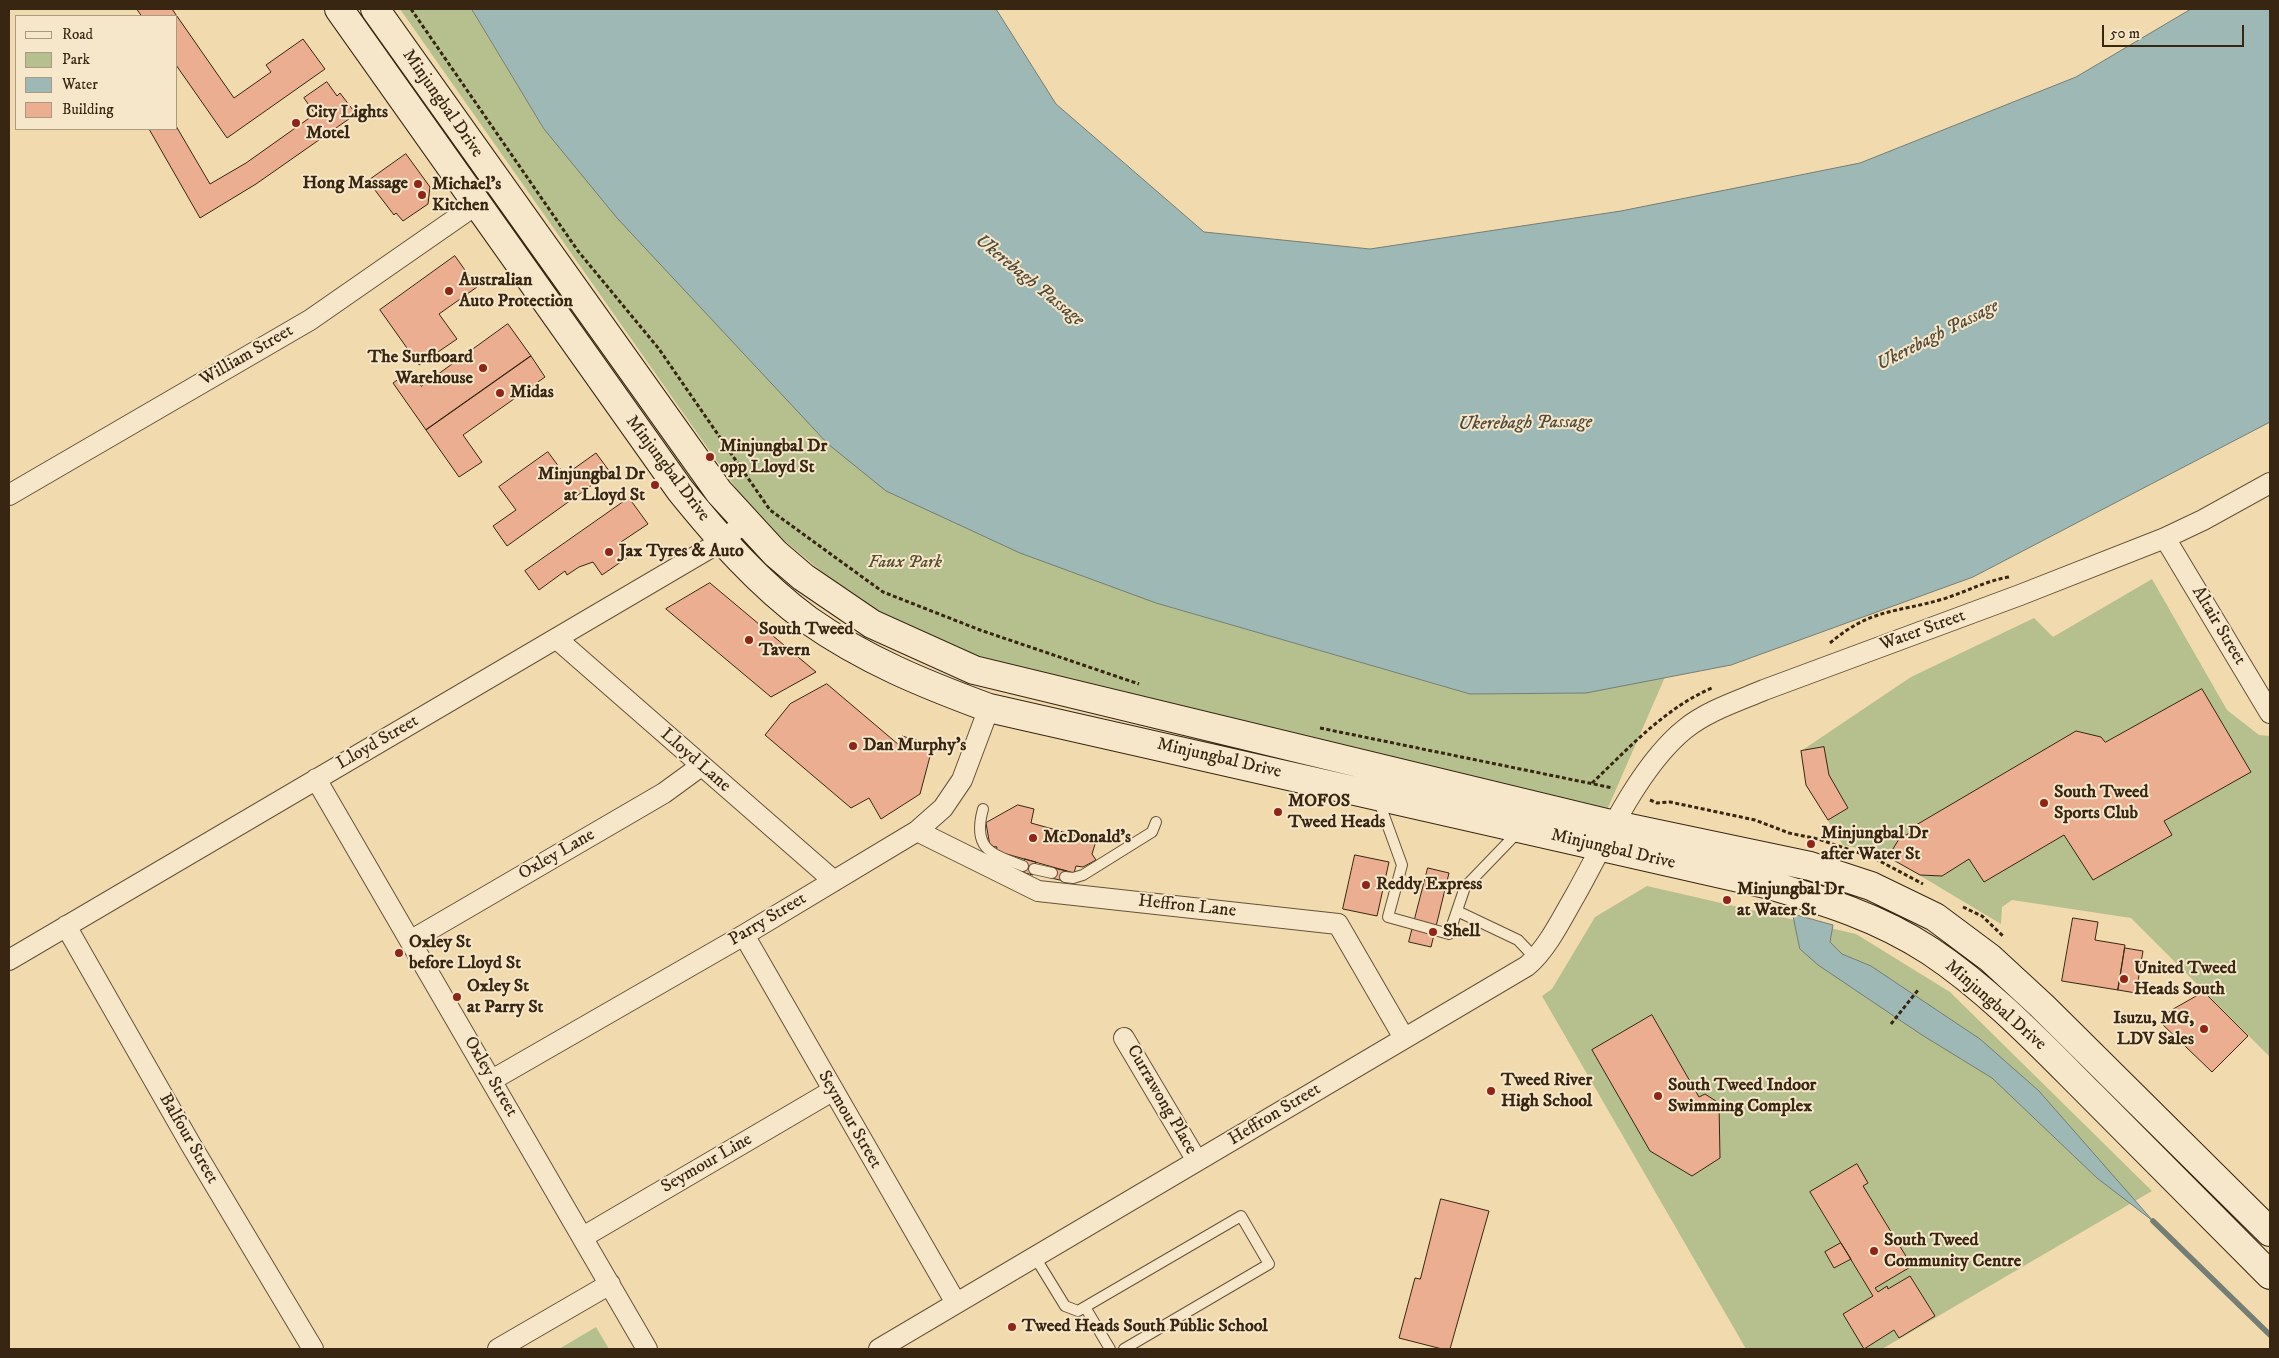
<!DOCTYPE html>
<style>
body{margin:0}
#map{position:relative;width:2279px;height:1358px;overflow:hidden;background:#f1daae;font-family:"IM FELL DW Pica",serif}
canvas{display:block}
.frame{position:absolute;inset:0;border:10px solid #382612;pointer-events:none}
.legend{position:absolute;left:15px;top:15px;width:162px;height:115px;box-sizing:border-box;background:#f6e7ca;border:1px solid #aa9a80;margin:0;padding:6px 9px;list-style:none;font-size:15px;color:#382612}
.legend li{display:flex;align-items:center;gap:10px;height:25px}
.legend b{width:25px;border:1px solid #aa9a80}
.scale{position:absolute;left:2102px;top:25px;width:142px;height:22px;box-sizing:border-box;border:2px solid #382612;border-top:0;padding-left:6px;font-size:15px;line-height:18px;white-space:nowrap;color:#382612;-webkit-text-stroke:4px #f6e7ca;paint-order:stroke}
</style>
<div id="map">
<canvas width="2279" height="1358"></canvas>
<div class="frame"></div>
<ul class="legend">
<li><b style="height:6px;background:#f6e7ca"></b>Road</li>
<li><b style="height:14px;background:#b6c08e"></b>Park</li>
<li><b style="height:14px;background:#9eb8b5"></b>Water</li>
<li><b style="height:14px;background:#ebae91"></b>Building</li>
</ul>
<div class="scale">50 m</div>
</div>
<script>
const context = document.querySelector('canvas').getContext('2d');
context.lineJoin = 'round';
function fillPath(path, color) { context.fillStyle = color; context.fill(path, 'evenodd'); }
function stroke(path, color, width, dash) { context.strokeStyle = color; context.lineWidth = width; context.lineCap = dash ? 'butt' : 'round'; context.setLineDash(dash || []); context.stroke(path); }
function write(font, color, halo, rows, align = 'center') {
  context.font = font + ' "IM FELL DW Pica",serif'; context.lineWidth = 4; context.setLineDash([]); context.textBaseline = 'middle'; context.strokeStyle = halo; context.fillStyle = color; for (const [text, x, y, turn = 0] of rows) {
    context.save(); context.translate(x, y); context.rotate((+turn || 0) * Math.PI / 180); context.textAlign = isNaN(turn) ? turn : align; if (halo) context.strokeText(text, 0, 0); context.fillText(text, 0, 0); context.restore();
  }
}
fillPath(new Path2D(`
 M400,9H472L544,129L1156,603L1470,694L1586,693L1665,677L1607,810L984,660L868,610L756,517Z
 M2152,579L2227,710L2259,735L2270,736V1057L2131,918L2012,900L2002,907L2001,924L1884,854L1843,845L1806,785L1801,751L1911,677L2034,618L2053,637Z
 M1647,886L1856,934L1950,992L2152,1191L1882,1349H1746L1542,996L1552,989L1595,917Z
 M596,1327L609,1349H559Z`), '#b6c08e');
const water = new Path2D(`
 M472,9H996L1056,104L1204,232L1370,249L1621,211L1860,163L2076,77L2191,9H2270V422L1973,577L1731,665L1586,693L1470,694L1156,603L1020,553L886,491L828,444L617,218L544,129Z
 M1793,914L1833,925L1830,942L1842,954L1871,966L1980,1039L2039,1091L2153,1221L2097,1178L1992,1078L1922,1035L1818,965L1800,949Z`);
fillPath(water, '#9eb8b5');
stroke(water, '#757e74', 1);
stroke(new Path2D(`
 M2153,1221L2270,1335`), '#757e74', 5.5);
const building = new Path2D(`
 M137,9H172L234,98L271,72L266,65L303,39L325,69L227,138L176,65V16H142Z
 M327,82L337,96L340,93L356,114L256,184L200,218L149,129H176V126L210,184L246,163L315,114L304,98Z
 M406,154L430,187L428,204L403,221L396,213L394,215L368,181Z
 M455,256L477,287L439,314L457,339L419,365L380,310Z
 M508,324L531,356L426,430L393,383L410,371L421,386Z
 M531,356L545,377L463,435L482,462L459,477L426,430Z
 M548,452L565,475L596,453L610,472L507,546L493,526L516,510L499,487Z
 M629,498L648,524L621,542L631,555L602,575L593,562L579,567L567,575L565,571L539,590L525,571Z
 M710,583L816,672L771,697L666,609Z
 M827,684L899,745L902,736L933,745L920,794L881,819L869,798L851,808L765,735L790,704Z
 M2202,689L2251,772L2164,821L2172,835L2093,880L2064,835L1984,882L1969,859L1942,876L1920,875L1888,857L1899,839L1913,831L1911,828L2076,731L2101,737L2105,742Z
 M1824,747L1829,775L1848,808L1828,820L1806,785L1801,751Z
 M1018,805L1034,809L1031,823L1096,841L1092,854L1096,860L1083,867L1076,866L1074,873L996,851L997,847L990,846L986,823Z
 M1355,855L1389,862L1377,916L1343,909Z
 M1025,859L1036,862L1033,875L1021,872Z
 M1053,868L1067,871L1064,881L1051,878Z
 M1428,868L1449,873L1431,947L1409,942Z
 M2073,918L2098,922L2095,940L2125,945L2118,990L2062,981Z
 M2125,948L2143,951L2136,993L2118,990Z
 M2204,992L2248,1036L2212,1072L2160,1022L2170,1011Z
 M1652,1015L1699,1097L1705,1094L1719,1103L1720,1158L1692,1176L1650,1151L1592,1050Z
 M1857,1164L1868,1183L1863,1186L1912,1266L1875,1288L1878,1292L1887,1286L1888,1289L1910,1276L1935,1316L1899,1338L1894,1330L1864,1349L1843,1314L1873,1296L1810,1192Z
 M1441,1199L1489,1211L1450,1349H1442L1399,1338L1415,1278L1420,1279Z
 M1841,1243L1851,1259L1834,1268L1825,1252Z`);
fillPath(building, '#ebae91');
stroke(building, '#382612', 1);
const lane = new Path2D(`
 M1378,799L1402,865L1388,917L1449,934L1465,887L1519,831
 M983,809C972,849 991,854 1023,866
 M1034,869L1052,873
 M1065,877L1073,878L1083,875L1152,832L1156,822
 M1457,911L1518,940L1536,959
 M1035,1257L1065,1306L1078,1311L1241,1216L1269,1264L1124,1349
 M1085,1307L1110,1349`);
const street = new Path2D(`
 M9,495L310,320L477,204
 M2165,538L2270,713
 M557,639L834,881
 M316,779L647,1349
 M917,831L1038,891L1338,924L1404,1038
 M66,926L191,1145L313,1349
 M744,935L956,1303
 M410,941L664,793L701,766
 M9,960L722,541L745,522
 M1124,1038L1197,1161
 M492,1080L744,935L917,831L943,808L962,780L989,708
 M583,1237L832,1091
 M498,1349L610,1284
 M879,1349L1527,966C1548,948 1562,918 1576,894C1605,842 1639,766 1685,729C1707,711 1738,701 1764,690L2020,595L2165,538L2203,520L2270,483`);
const secondary = new Path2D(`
 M339,9L680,490C718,537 759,584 808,620C865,660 924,684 989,708L1766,884C1825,901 1878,917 1930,951C1990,991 2040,1044 2091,1095C2150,1155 2210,1215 2270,1275
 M375,9L719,492L775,553L803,577L872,624L974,670L1615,825L1810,866L1871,886L1935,917L1990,958L2042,1006L2270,1232`);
stroke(lane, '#665339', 12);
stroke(street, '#665339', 22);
stroke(secondary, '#382612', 30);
stroke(new Path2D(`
 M411,9L578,251L659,349L770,510L883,592L980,630L1139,684
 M1830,643C1871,608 1896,613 1943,599C1966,592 1985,581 2009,577
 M1320,728L1613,788
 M1592,783C1629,748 1665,708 1712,688
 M1650,800L1657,803L1670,802L1755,820L1789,833L1818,839L1874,858L1923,884
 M1963,907L1982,916L2004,937
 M1891,1024L1918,990`), '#382612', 3, [4, 2.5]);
stroke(lane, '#f6e7ca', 10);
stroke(street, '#f6e7ca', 20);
stroke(secondary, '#f6e7ca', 28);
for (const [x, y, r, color] of [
 [296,123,5,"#8f2418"],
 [418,184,5,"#8f2418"],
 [422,195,5,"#8f2418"],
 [449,291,5,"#8f2418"],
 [483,368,5,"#8f2418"],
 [500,393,5,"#8f2418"],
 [710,457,5,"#8f2418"],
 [655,485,5,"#8f2418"],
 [609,552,5,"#8f2418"],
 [749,640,5,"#8f2418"],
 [853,746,5,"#8f2418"],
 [2044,803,5,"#8f2418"],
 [1278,812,5,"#8f2418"],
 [1033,838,5,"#8f2418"],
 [1811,844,5,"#8f2418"],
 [1366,885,5,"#8f2418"],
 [1727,900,5,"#8f2418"],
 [1433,932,5,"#8f2418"],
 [399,953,5,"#8f2418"],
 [2124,979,5,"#8f2418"],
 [457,997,5,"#8f2418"],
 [2204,1029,5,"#8f2418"],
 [1491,1091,5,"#8f2418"],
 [1658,1096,5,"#8f2418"],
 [1874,1251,5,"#8f2418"],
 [1012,1327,5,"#8f2418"]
]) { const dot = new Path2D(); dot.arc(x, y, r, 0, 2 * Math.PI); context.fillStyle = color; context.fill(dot); stroke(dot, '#f6e7ca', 2); }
write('18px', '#382612', '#f6e7ca', [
 ["Minjungbal Drive",442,104,55],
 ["William Street",247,356,-30],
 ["Minjungbal Drive",667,469,53],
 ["Altair Street",2218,626,59],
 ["Water Street",1923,631,-20],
 ["Lloyd Street",378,743,-30],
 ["Minjungbal Drive",1219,759,13],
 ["Lloyd Lane",695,761,41],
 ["Minjungbal Drive",1613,850,13],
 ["Oxley Lane",557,855,-30],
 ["Heffron Lane",1187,907,6],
 ["Parry Street",768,920,-31],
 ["Minjungbal Drive",1995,1006,41],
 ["Oxley Street",490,1077,60],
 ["Currawong Place",1161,1100,60],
 ["Heffron Street",1275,1115,-31],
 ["Seymour Street",849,1120,60],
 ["Balfour Street",188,1139,60],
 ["Seymour Line",707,1164,-30]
]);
write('bold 18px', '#382612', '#f6e7ca', [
 ["City Lights",306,113],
 ["Motel",306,134],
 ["Hong Massage",408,184,"right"],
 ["Michael's",432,185],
 ["Kitchen",432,206],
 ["Australian",459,281],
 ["Auto Protection",459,302],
 ["The Surfboard",473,358,"right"],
 ["Warehouse",473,379,"right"],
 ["Midas",510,393],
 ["Minjungbal Dr",720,447],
 ["opp Lloyd St",720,468],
 ["Minjungbal Dr",645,475,"right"],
 ["at Lloyd St",645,496,"right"],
 ["Jax Tyres & Auto",619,552],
 ["South Tweed",759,630],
 ["Tavern",759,651],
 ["Dan Murphy's",863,746],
 ["South Tweed",2054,793],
 ["Sports Club",2054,814],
 ["MOFOS",1288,802],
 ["Tweed Heads",1288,823],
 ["Minjungbal Dr",1821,834],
 ["after Water St",1821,855],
 ["McDonald's",1043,838],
 ["Reddy Express",1376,885],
 ["Minjungbal Dr",1737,890],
 ["at Water St",1737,911],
 ["Shell",1443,932],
 ["Oxley St",409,943],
 ["before Lloyd St",409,964],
 ["United Tweed",2134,969],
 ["Heads South",2134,990],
 ["Oxley St",467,987],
 ["at Parry St",467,1008],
 ["Isuzu, MG,",2194,1019,"right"],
 ["LDV Sales",2194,1040,"right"],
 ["Tweed River",1501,1081],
 ["High School",1501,1102],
 ["South Tweed Indoor",1668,1086],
 ["Swimming Complex",1668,1107],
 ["South Tweed",1884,1241],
 ["Community Centre",1884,1262],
 ["Tweed Heads South Public School",1022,1327]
], 'left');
write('italic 18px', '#584c31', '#f6e7ca', [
 ["Faux Park",905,563]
]);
write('italic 19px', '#524a3b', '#f6e7ca', [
 ["Ukerebagh Passage",1029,281,39],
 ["Ukerebagh Passage",1938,336,-27],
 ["Ukerebagh Passage",1525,424,-1]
]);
</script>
